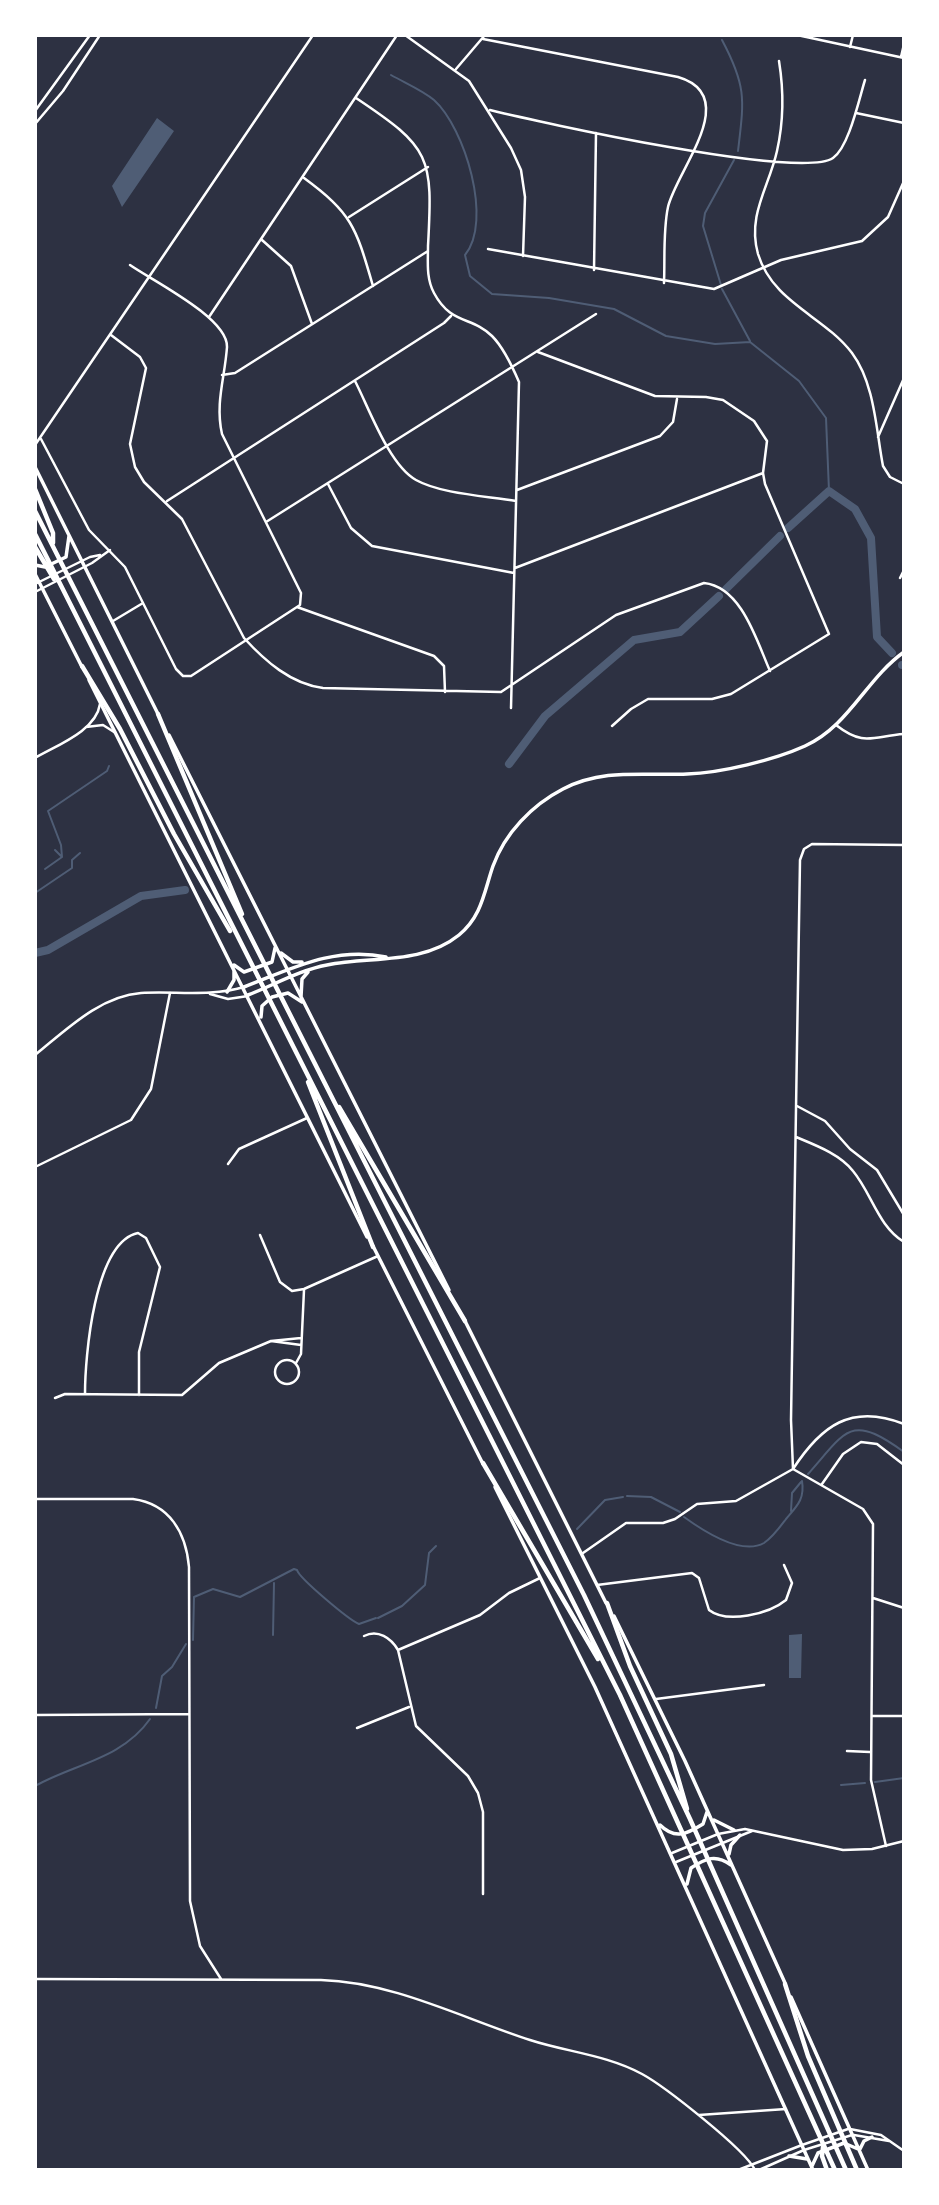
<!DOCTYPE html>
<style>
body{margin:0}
#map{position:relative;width:939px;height:2205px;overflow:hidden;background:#2d3142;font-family:Cabin,sans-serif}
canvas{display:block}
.frame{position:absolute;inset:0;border:37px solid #fff;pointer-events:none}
</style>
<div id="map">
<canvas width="939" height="2205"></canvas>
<div class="frame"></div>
</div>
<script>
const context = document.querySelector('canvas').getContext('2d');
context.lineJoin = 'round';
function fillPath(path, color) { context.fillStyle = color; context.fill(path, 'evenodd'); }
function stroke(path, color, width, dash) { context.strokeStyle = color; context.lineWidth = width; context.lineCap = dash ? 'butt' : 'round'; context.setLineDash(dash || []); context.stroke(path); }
fillPath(new Path2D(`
 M157,118L174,131L122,207L112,186Z
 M802,1634L801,1678H789V1635Z`), '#4f5d75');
stroke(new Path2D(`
 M722,40C747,87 744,100 738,151
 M391,75C405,83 422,90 434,100C465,128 493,221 465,255L470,276L492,294L549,298L614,309L666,336L715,344L750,342L799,381L826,418L829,491
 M721,285L703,226L705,213L734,160
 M722,289L750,341
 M55,850L61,856
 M45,869L62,857L61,845L48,811L107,771L109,766
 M35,893L72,868V860L80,853
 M808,1474C847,1430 850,1413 904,1452
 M627,1496L651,1497L680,1512
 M791,1511L792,1493L801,1482
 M684,1517C702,1530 741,1556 764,1543C773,1537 780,1527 786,1519C797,1506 805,1499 802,1481
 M577,1529L605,1500L623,1497
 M378,1618L402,1606L425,1585L429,1553L436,1546
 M273,1635L274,1583
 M193,1640L194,1597L213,1589L240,1597L294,1569L297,1570C299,1578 349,1620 359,1624L376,1618
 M156,1708L162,1676L172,1667L186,1644
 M875,1782L904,1778
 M841,1785L865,1783
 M35,1786C74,1764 122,1759 150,1719`), '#4f5d75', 2);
stroke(new Path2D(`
 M788,528L829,491L855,509L871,538L877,637L892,653
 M726,589L780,536
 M902,665H904
 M509,764L545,716L634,640L680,632L719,596
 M35,953L48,950L141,896L185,890`), '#4f5d75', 8);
stroke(new Path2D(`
 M405,35L469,81L511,148L521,170L525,197L523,256
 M797,35L904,58
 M483,39L678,77C743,96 676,171 668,207C663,230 665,258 664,283
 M850,47L853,35
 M901,57L904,44
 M779,61C784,92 784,120 777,151C769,187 747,215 758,254C773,303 824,316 852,353C875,384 876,430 883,466L890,477L904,484
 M456,69L485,35
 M356,98C431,148 433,156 428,246C428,262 426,278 434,293C451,325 472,316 492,336C503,347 513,368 519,382L511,708
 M490,110C539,122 800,180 833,158C849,147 859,99 865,80
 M856,113L904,123
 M304,178C353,214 356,228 373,286
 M349,217L428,167
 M262,240L291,266L312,324
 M488,249L714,289L781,260L862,241L888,217L904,181
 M594,270L596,133
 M209,317L397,35
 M111,335L140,357L146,368L130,444L135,467L144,482L182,519L244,638C265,661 291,684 323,688L501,692L616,615L704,583C742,587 757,642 770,671
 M538,352L655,396L706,397L723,400L754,421L767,441L763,473L765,484L829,634L731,694L712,699H648L631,709L612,726
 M222,375L235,373L428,251
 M355,381C369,408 389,465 416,480C441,494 487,496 516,501
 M878,437L904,378
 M41,439L89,530L125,567L176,669L183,676H191L300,605L301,593L222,434C215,403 225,377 227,347C228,318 153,281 130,265
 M35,445L313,35
 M328,484L351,528L372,546L514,573
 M517,490L660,436L673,422L677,399
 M167,501L444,323L451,316
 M266,522L596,314
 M515,568L763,473
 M900,578L904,570
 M297,607L434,656L444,666L445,692
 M113,621L143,603
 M86,727L103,725L114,732
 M35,758C57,745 96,731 100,704
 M797,1106L825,1121L850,1149L877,1170L904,1215
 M796,1137C815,1145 840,1154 853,1171C872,1194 878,1226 904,1242
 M228,1164L239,1149L307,1118
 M35,1167L131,1120L151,1089L170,993
 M260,1235L280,1282L292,1291L304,1289L378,1256
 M271,1341L301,1345
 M275 1372a12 12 0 1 1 24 0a12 12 0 1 1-24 0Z
 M296,1363L301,1354L304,1290
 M85,1394C85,1358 94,1242 138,1233L146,1238L160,1267L139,1352V1395
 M55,1398L65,1394L182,1395L219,1363L271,1341L301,1338
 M793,1469L791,1420L800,860L804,849L812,844L904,845
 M793,1469L863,1509L873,1524L871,1780L886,1846
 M793,1469C821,1426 851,1403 904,1424
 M822,1484L843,1454L861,1442L877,1444L904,1465
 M35,1499H133C170,1504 186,1533 189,1567L190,1901L200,1946L221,1979
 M583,1553L626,1523H663L675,1519L697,1504L736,1501L793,1469
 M597,1585L692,1573L699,1578L709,1610C727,1624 769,1614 786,1600L792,1583L784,1565
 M873,1598L904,1608
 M364,1636C378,1629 391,1638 398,1650L416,1726L468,1776L478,1793L483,1812V1894
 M398,1650L480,1615L509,1593L540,1578
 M656,1699L764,1685
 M35,1715L189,1714
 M872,1716H904
 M357,1728L409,1707
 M847,1751L870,1752
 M35,1979L321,1980C393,1982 462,2018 530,2040C567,2052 607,2055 642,2074C664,2086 745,2149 755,2170
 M699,2115L786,2109
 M850,2129L881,2135L904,2151
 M854,2135L889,2141
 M738,2170L802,2145
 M759,2170L804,2150`), '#fff', 2.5);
stroke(new Path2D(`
 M35,111L90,35
 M35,124L63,91L100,35
 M35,584L90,557L100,555
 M35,592L92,563L110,550
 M836,725C864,747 873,736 904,734
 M210,994L228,999L248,996
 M35,1055C66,1030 100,996 141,993C176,991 210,997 244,987
 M672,1853L718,1834L745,1829L843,1850L872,1849L904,1841
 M676,1862L752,1831
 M802,2145L848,2129
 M804,2150L852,2135`), '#fff', 2.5);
stroke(new Path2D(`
 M35,467L159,716
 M35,565L45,567L66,557L69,536
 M35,574L82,667
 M89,680L367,1237
 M169,735L449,1290
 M281,953L293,962H302
 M234,965L244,972L272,962L275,948
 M244,987C291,969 334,946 386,957
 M227,992L234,980V971
 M248,995C274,985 300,970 327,965C371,956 422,965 459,935C482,916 484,892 493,866C505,833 532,805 563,789C604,768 643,776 687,774C721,773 774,760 805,746C849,726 866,679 904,652
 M301,997L302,979L308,972
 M261,1017L262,1006L272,997L288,993L302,1002
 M373,1246L483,1464
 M464,1319L606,1603
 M495,1487L595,1687L813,2170
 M614,1616L685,1761L785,1983
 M714,1820L734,1830
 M660,1825C675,1840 687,1834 703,1824L707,1812
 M729,1854L731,1845L740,1835
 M687,1884L691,1868C706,1858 716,1854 731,1865
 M791,1997L868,2170
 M860,2149L864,2141L872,2137
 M789,2156L807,2159
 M812,2166L818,2153L844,2143L858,2149`), '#fff', 3.5);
stroke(new Path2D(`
 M35,489L53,533V543
 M35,511L584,1595L690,1819L846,2170
 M35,534L620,1695L835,2170
 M35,547L54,579
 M82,666L120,729L174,834L230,931
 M158,714L242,914
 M308,1082L373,1247
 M339,1107L465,1321
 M483,1463L598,1659
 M607,1603L630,1666L671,1754L687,1809
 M785,1984L808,2056L857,2170
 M823,2147L822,2156L827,2170`), '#fff', 4.5);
</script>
